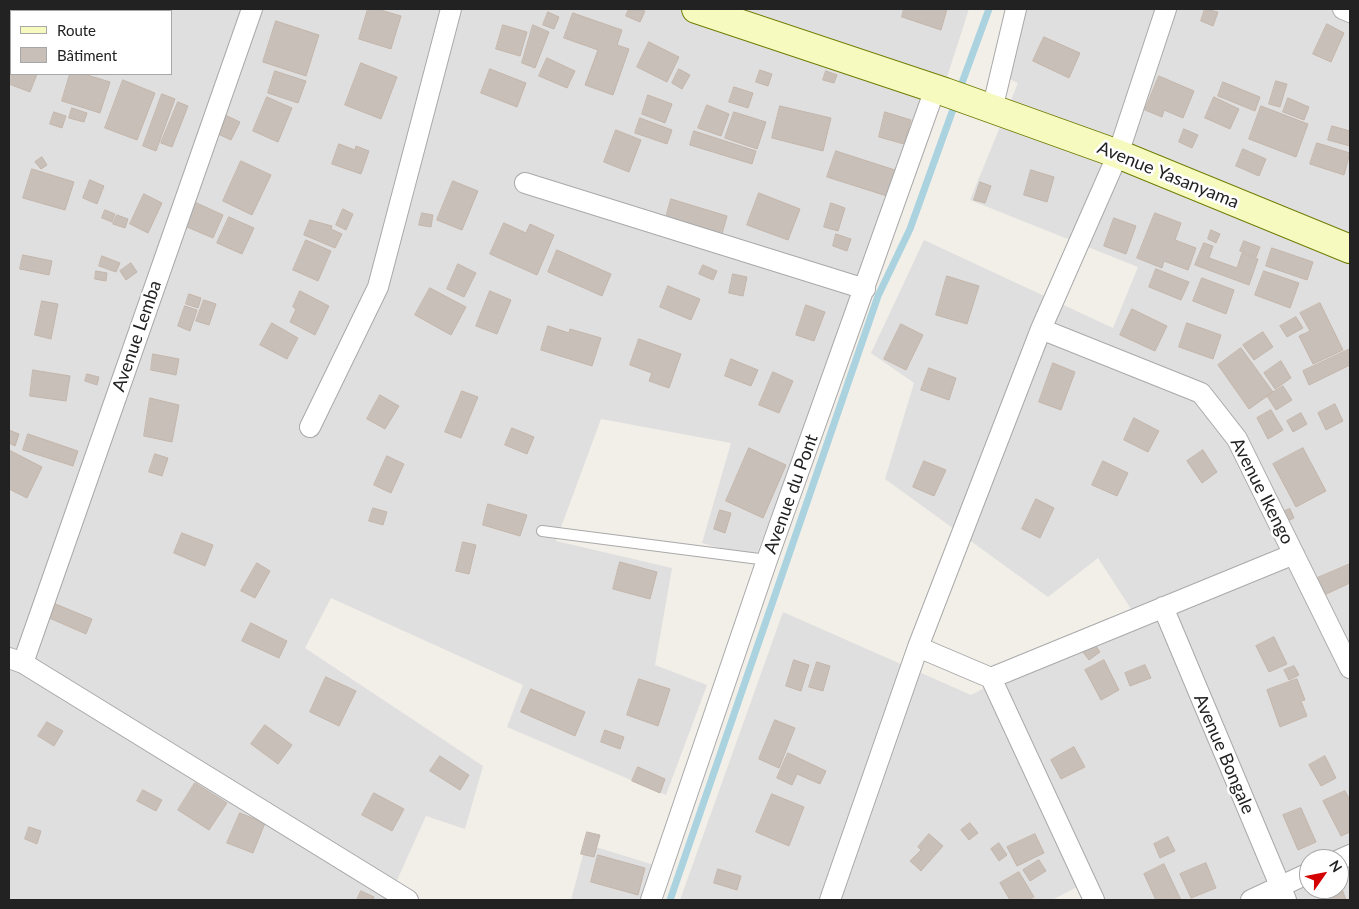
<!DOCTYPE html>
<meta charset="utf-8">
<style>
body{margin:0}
#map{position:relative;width:1359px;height:909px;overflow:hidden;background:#f2efe9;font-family:Lato,sans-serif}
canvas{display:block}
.frame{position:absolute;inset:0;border:10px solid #222;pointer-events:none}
.legend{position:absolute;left:10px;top:10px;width:162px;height:65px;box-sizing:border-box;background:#fff;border:1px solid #a7a7a7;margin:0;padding:6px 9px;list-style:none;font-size:15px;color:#222}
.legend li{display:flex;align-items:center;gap:10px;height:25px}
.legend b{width:25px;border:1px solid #a7a7a7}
.north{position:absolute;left:1299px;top:849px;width:50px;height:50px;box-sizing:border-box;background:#fff;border:1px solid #a7a7a7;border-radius:50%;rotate:57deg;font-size:14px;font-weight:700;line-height:20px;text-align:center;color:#222}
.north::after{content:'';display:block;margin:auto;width:18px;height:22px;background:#d40000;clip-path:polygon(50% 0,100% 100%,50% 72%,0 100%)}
</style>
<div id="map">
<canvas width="1359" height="909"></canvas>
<div class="frame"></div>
<ul class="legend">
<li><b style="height:6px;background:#f7fabf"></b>Route</li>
<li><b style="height:14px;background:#c7bfb8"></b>Bâtiment</li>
</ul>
<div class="north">N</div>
</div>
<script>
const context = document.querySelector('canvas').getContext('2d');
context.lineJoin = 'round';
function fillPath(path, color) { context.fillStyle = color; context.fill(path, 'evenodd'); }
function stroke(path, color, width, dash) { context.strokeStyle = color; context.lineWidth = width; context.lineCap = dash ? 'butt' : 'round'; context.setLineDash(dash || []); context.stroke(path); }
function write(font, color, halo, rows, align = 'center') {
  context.font = font + ' Lato,sans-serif'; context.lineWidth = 5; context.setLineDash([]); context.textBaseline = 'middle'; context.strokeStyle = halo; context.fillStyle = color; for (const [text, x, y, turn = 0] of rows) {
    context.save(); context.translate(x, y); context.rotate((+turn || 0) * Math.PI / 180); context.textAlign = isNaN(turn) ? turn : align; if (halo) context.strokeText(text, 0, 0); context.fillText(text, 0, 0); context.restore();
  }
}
fillPath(new Path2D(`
 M9,9H969L948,74L929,116L755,558L702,543L731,443L601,419L556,541L672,568L655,665L707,685L666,795L507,727L523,685L331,598L305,648L483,766L465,829L426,816L389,898L392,900H9ZM11,11H171V74H11Z
 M1025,9H1350V900H1099L1085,883L1052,900H680L783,612L971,695L1133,612L1098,558L1048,597L885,479L914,383L871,353L924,240L1113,328L1138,267L970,200L1018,83L1005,77ZM1309,859H1339V889H1309Z
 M586,844L664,868L653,900H571Z`), '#e0dfdf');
stroke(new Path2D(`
 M959,91L989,9
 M670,900L878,296L910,229L956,101`), '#aad3df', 7);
const building = new Path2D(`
 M368,9H377L401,16L391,49L359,39Z
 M629,9L645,11L640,22L626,16Z
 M904,9H947L941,30L902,17Z
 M1205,9L1218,12L1213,26L1201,21Z
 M548,12L559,17L554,29L543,25Z
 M573,13L622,30L617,45L629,49L613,95L585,85L598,50L564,38Z
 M276,21L319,35L306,76L263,62Z
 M1327,24L1344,33L1331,62L1313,54Z
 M503,25L527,32L520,56L496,49Z
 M533,25L549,32L535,68L522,63Z
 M1044,37L1080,53L1069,78L1033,61Z
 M649,42L679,57L667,82L637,67Z
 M547,58L575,71L567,88L539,76Z
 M361,63L397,77L381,119L345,105Z
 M11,67V74H37L30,92L9,84Z
 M490,69L526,83L517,107L481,93Z
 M679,69L690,75L682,89L672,83Z
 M760,70L772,74L768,86L756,82Z
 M275,71L306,81L298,103L268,93Z
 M826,71L837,75L834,83L823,80Z
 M70,74H84L110,82L100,113L62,101Z
 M1159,76L1194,91L1183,118L1164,110L1162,117L1145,110Z
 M123,80L155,93L137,140L105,128Z
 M1276,81L1287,84L1280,107L1269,104Z
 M1223,82L1260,97L1255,111L1218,96Z
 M734,87L753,93L748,108L729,102Z
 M162,94L175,99L156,151L143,146Z
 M648,95L672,104L665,123L642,114Z
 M267,97L292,108L278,142L253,131Z
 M1214,97L1239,109L1230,129L1205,118Z
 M1288,98L1309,107L1304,120L1283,112Z
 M178,102L188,106L172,147L161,143Z
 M707,105L729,114L721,136L698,128Z
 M780,106L831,118L823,151L772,138Z
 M1261,106L1308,124L1296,157L1249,139Z
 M72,108L87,113L84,122L69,118Z
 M54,112L66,116L62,128L50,124Z
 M734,112L766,122L757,149L725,138Z
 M885,112L911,120L904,144L879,137Z
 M225,115L240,122L231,140L216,133Z
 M640,118L672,130L667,144L635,133Z
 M1332,126L1350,131V146L1328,140Z
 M1184,129L1198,135L1192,148L1179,142Z
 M616,130L641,140L629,172L604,162Z
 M694,131L756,151L752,164L690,145Z
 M1317,143L1350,153L1344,175L1310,164Z
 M339,144L355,150L356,146L369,151L361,174L332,164Z
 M1243,149L1266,159L1259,176L1236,166Z
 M836,151L898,171L890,197L827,177Z
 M42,157L47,165L41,169L35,162Z
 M241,161L271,175L252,215L223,201Z
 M32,169L74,182L65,210L23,198Z
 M1031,170L1054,177L1047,202L1024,195Z
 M90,180L104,186L97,204L83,198Z
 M453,181L478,191L462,230L437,220Z
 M980,182L991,186L985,203L974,200Z
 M759,193L800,209L788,240L747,225Z
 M144,194L162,203L148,233L130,224Z
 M671,199L727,216L722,234L666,218Z
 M190,200L223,215L213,238L180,224Z
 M831,203L845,208L838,231L824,227Z
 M343,209L353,214L346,230L336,225Z
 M105,210L115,214L112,222L102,218Z
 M422,213L433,215L431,227L419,225Z
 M1155,213L1181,223L1175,240L1196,248L1188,270L1164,261L1162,268L1137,258Z
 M117,215L128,219L125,228L113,224Z
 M229,217L254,228L242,254L217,243Z
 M1114,218L1136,226L1126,254L1104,246Z
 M310,220L332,226L331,229L342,234L335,248L304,235Z
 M504,223L526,233L530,224L554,235L537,275L490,254Z
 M1211,230L1220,234L1216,243L1208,239Z
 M836,234L851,239L847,251L833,246Z
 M306,240L331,251L318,281L293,270Z
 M1244,241L1260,247L1256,257L1240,251Z
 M1204,243L1213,246L1209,258L1237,268L1242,253L1258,259L1249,285L1195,265Z
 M1272,248L1313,262L1307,280L1266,266Z
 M557,250L611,274L602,296L548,272Z
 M23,255L52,261L49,275L20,269Z
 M102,256L120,263L116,272L99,266Z
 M131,263L137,272L126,280L120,271Z
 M458,264L476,273L464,297L447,289Z
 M703,265L717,271L713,280L699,274Z
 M1156,269L1189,282L1181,300L1149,287Z
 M96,271L107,273L106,281L95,279Z
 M1264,271L1299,283L1290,308L1255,295Z
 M733,274L747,277L743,296L729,293Z
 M947,276L979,286L967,324L936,315Z
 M1202,278L1234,290L1226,314L1193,301Z
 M668,286L700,299L691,320L660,307Z
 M430,288L466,307L451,335L415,315Z
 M300,291L329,306L315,335L290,322L296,309L293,307Z
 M490,291L511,300L497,334L476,326Z
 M189,294L201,298L198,308L186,304Z
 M204,300L216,304L209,325L196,321Z
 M42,301L58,304L51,339L35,335Z
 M1320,303L1343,350L1313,364L1299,336L1310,331L1300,313Z
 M806,305L825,312L814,341L796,335Z
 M185,306L197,310L190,331L178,326Z
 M1132,309L1167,326L1155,351L1120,335Z
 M1296,317L1303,328L1287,337L1280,326Z
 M272,323L298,338L287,359L260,345Z
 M1187,323L1221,335L1213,359L1179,347Z
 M901,324L923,335L906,370L884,359Z
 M548,326L569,333L570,329L601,338L592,366L541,350Z
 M1263,332L1273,347L1254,360L1243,345Z
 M639,339L681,354L669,388L649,381L652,373L630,365Z
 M1241,348L1273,392L1249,409L1218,365Z
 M1350,349V365L1309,385L1303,371Z
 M153,354L179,359L176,375L151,370Z
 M731,359L758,370L751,386L725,376Z
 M1281,361L1291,378L1275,389L1264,373Z
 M1053,363L1075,372L1061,410L1039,402Z
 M929,368L956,378L949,400L921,390Z
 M33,370L70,376L66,401L30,396Z
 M773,372L793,381L779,413L759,405Z
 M87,374L99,377L97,385L85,381Z
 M1283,386L1292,400L1276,410L1267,396Z
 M462,391L478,397L461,438L445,432Z
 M380,395L399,406L385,429L367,419Z
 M150,398L179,405L172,442L144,436Z
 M1335,404L1343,421L1326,430L1318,413Z
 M1271,410L1283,430L1268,439L1257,418Z
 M1301,413L1307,424L1293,432L1287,421Z
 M1134,418L1159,431L1148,452L1124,440Z
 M512,428L534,437L527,454L505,445Z
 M9,430L19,434L15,446L9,443Z
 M28,434L78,451L73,466L23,450Z
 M749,448L786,465L763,518L726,501Z
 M1303,448L1326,491L1296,507L1273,464Z
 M9,450L42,467L27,498L9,489Z
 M1203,450L1217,472L1202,483L1187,461Z
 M155,454L168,458L162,476L149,472Z
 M387,456L404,464L391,493L374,485Z
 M924,461L946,470L934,496L913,487Z
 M1103,461L1128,473L1117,496L1092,485Z
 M1036,499L1054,508L1040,538L1022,529Z
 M488,504L527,515L520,536L483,525Z
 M373,508L387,512L383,525L369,521Z
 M1290,509L1294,518L1283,523L1279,513Z
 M720,510L731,513L725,533L714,529Z
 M182,533L213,545L205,566L174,553Z
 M463,542L476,545L469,574L456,571Z
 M620,562L657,572L650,599L613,589Z
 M257,563L270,571L255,598L241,591Z
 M1350,564V583L1322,596L1315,579Z
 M53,603L92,619L86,634L47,617Z
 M251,623L287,641L279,658L242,641Z
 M1274,637L1287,664L1269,672L1256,646Z
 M1094,643L1100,652L1089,660L1082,651Z
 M794,660L809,665L801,691L786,686Z
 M1104,660L1119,690L1101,700L1085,670Z
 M817,662L830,666L823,691L809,687Z
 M1145,665L1151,678L1130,686L1125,673Z
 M1294,666L1299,675L1289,680L1284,670Z
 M326,677L356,691L339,726L310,712Z
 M639,679L670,689L658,726L627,715Z
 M1297,679L1305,700L1301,701L1307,716L1280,727L1267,690Z
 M531,689L585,712L575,736L521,712Z
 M775,720L795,728L779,768L759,759Z
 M47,722L63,731L54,746L38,736Z
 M265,725L292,745L278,764L251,744Z
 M605,730L624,737L620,749L601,742Z
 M1074,747L1085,767L1061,779L1051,760Z
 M788,753L826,771L820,784L797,774L792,785L777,778Z
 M440,756L469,775L460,790L430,771Z
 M1325,756L1336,778L1321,786L1309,765Z
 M638,767L665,779L660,793L632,781Z
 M195,783L227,803L209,830L178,810Z
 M143,790L162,800L156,811L137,801Z
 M1345,791L1350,800V832L1341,836L1323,801Z
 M374,793L404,809L392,831L362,815Z
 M772,794L804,807L789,846L756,832Z
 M1301,808L1316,842L1298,850L1283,815Z
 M240,813L265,823L253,853L227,843Z
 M970,823L978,833L969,840L961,830Z
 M29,827L41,831L37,844L25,839Z
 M587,832L600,835L594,857L581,854Z
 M929,834L943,846L921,871L910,861L921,850L918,847Z
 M1035,834L1044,853L1017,866L1007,847Z
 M1168,837L1175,851L1160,858L1154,844Z
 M999,843L1007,855L999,861L991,849Z
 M598,855L645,868L638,895L591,882Z
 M1039,860L1046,871L1030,881L1023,870Z
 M1206,863L1216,888L1191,898L1180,874Z
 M1164,864L1181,900H1156L1144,874Z
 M718,869L741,876L737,890L714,883Z
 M1019,872L1034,897L1028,900H1010L1000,883Z
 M1339,881L1346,900H1330L1325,889H1339Z
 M361,891L374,897L373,900H357Z`);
fillPath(building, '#c7bfb8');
stroke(building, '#c4b6ab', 1);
const lane = new Path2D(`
 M542,531L767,560`);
const street = new Path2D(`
 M1343,9L1350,12
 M992,110L1016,9
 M525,183L865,289
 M1041,329L1201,393L1237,439L1350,668
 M310,427L378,287L451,9
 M1163,607L1286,900
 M918,647L991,678L1094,900
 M9,658L23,663L408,900
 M23,663L252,9
 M991,678L1294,554
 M1339,860L1350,855
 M651,900L767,560L935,89
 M830,900L918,647L1041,329L1118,154L1166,9
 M1251,900L1309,873`);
const secondary = new Path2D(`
 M696,9L945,92L1118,154L1350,249`);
stroke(lane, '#a9a9a9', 12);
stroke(street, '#a9a9a9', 22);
stroke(secondary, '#707d05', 30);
stroke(lane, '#fff', 10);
stroke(street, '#fff', 20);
stroke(secondary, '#f7fabf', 28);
write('18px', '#222', '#fff', [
 ["Avenue Yasanyama",1168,175,22],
 ["Avenue Lemba",137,336,-71],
 ["Avenue Ikengo",1262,491,63],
 ["Avenue du Pont",791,494,-70],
 ["Avenue Bongale",1224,754,67]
]);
</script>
